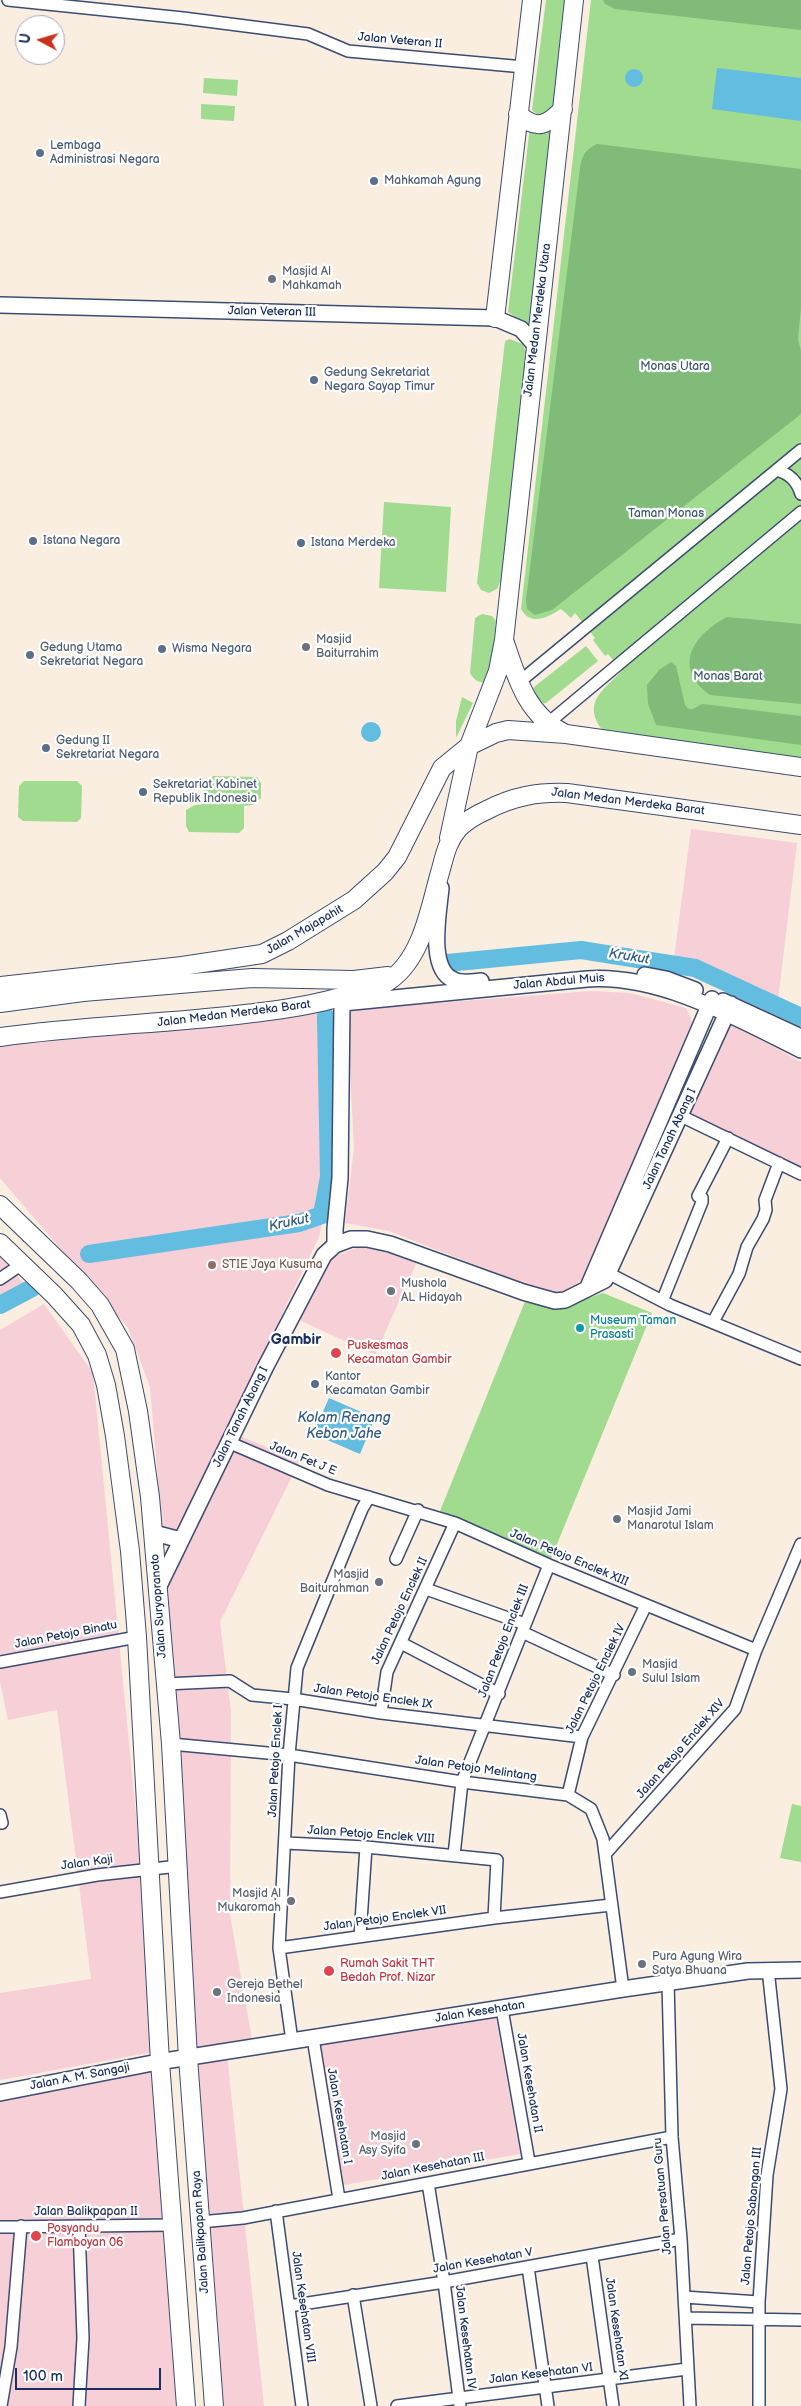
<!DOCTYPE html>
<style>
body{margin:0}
#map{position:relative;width:801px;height:2406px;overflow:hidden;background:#f9eee0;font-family:"Balsamiq Sans",sans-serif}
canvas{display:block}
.north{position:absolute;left:15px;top:15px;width:50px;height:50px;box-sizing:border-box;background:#fff;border:1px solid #a4acbf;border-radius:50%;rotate:276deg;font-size:14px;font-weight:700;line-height:20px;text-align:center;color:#1b2f5e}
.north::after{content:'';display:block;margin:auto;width:18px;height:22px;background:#c8321e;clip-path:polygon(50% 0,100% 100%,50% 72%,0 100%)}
.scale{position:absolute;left:15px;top:2368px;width:146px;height:22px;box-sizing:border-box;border:2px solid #1b2f5e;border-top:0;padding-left:6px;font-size:15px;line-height:18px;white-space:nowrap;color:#1b2f5e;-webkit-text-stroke:4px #fff;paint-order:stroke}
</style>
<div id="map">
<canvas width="801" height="2406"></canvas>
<div class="north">U</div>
<div class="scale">100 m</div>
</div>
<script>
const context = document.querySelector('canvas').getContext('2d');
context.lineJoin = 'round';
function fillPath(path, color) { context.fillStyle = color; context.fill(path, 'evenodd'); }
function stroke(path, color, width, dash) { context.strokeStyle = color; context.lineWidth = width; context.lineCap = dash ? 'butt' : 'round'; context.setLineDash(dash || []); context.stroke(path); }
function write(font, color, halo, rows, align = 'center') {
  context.font = font + ' "Balsamiq Sans",sans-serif'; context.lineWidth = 4.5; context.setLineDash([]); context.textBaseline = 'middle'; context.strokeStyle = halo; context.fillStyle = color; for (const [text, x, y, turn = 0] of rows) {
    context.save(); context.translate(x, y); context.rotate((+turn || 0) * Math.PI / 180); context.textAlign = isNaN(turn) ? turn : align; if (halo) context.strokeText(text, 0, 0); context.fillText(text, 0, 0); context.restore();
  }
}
fillPath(new Path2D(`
 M691,829L797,843L778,1000L718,971L674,958Z
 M591,991L630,993L686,1008L695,1028L585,1278L557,1297L389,1231L345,1223L354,1148L347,1010Z
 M318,1012L325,1210L319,1237L180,1527L163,1538L150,1387L128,1328L0,1178V1043Z
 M727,1021L801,1062V1178L681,1120Z
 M374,1241L420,1255L375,1355L297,1319L331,1258Z
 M0,1255L25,1285L0,1296Z
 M44,1304L93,1373L159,2051L0,2080V1993L91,1979L57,1710L8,1720L0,1682V1330Z
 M237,1435L300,1460L220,1622L231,1712L230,1915L252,2039L226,2045L264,2406H221L198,2060L163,1582Z
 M495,2012L520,2154L332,2187L310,2042Z
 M157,2065L179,2406H0V2093Z`), '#f6cfd7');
fillPath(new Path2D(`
 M546,0H570L558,107L547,115H538L532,110Z
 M591,0H801V759L603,731C581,703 603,690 622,671L608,654L605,656L593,640L595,638L575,613L571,618L561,609C548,617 531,627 521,609Z
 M204,78L238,80L237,96L203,93Z
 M201,104L235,106L234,121L201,119Z
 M530,126L554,127L530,327L508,312Z
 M510,339L522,344L527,353L502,578L497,589L489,593L481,590L477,583L505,341Z
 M384,502L451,507L446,592L379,588Z
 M482,614L492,616L496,621L491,670L485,682C477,683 474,679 470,673L475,618Z
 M586,646L598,661L546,703L540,704L532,690L534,687Z
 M462,697L473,703L456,738V721Z
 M213,776L257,777L261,783V798L253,805L244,806V828L239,833L189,832L186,826V810L195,805L204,804V786Z
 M24,781H77L82,786L81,818L77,822L23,821L18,817L19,786Z
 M603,1293L652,1313L550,1561L440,1511L526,1299L555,1310Z
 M792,1804L801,1806V1862L780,1858Z`), '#a0db8f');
fillPath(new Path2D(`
 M603,0H801V30L615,9L605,4Z
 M597,144L801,169V308L798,339L801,351V414L552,610L535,615L527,609L526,600L580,168C582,155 585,150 597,144Z
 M727,617L801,624V704L710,695C672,667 693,635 727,617Z
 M671,662L676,666L685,705C692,714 695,706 703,704L801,716V745L656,725L648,704L647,685L659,670Z`), '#80bb7a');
fillPath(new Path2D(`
 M717,68L801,78V121L712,109Z
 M625 78a9 9 0 1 1 18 0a9 9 0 1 1-18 0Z
 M361 732a10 10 0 1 1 20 0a10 10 0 1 1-20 0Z
 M329,1398L375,1418L360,1454L313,1434Z`), '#62bde0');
stroke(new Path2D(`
 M447,963L581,950L695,968L801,1017
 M89,1254L299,1223L322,1215L329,1177L326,1017
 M0,1305L32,1288`), '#62bde0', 18);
const street = new Path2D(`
 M8,0L183,18L308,34L348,51L524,67
 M777,470C790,474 797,481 801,494
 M518,683L801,450
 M547,724L801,512
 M681,1116L801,1174
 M602,1270L670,1305L801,1359
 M0,1279L22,1264
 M663,1299L702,1202V1198L698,1196L728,1138
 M713,1322L739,1274L747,1247L763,1219L766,1210L765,1200L779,1163
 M228,1442L328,1485L455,1523L549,1565L756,1650
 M396,1559L418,1510
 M426,1589L525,1624
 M522,1632L614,1675
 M401,1643L499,1694
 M0,1662L137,1637
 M165,1684L230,1681L252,1695L293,1699L381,1713L582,1737
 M381,1713L387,1672L455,1523
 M171,1744L289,1755L462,1782L568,1795L591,1809L603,1839L623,1989
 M568,1795L582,1737L646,1605
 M0,1815L2,1823
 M286,1843L366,1847L497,1860L494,1918
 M606,1853L735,1709L756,1650L801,1544
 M454,1855L462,1782L549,1565
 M0,1892L97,1875L179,1866
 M360,1936L366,1847
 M279,1948L494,1918L611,1905
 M668,1983L672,2137L681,2239L690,2406
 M502,2009L529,2162
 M313,2038L339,2199
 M292,2041L279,1948L289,1755L297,1668L362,1509L369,1497
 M428,2183L444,2282L460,2406
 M276,2211L302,2406
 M200,2222L243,2218L672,2137
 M0,2227L173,2225
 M79,2227L83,2338L79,2406
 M592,2256L613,2406
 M528,2267L548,2406
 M353,2295L371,2406
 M684,2297L759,2302
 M289,2306L444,2282L681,2239
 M686,2318L801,2320
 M1,2406L11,2347L21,2226
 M397,2406L687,2369
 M759,2406V2302L767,2175L781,2089L768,1969`);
const secondary = new Path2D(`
 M0,305L495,318L521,329L535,345
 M441,888C439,911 427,970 454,980C462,984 472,982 481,981
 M645,975L666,979L695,990
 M723,1001L801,1037
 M343,1003L587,979C660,974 737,1018 801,1050
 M335,1245V1229L340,1178L342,1003
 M588,1287L712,999
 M154,1533L181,1540
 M158,1588L266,1366L324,1255L335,1245L351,1239H367L390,1244L523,1292L555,1301L565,1300L605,1280L731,1004
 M0,2093L158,2062L623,1989L748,1971L801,1970`);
const primary = new Path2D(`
 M518,114C537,131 547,125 563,109
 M495,318L532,0
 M505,643C517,679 527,715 564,733
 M449,838L469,746L498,671L504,640L574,0
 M0,986L182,966L262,954L288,941L354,900L385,872L397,857L442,768L469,746L496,733L508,730L566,734L801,767
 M0,1003L83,992L252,978L354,980L388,976
 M0,1037C79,1026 158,1024 237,1015C271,1011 304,1007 337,998C356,993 374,992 390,980C423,957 430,906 441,869C445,854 448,840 459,828C466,821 478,814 487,810C514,796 538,792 567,793L801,825
 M0,1205L79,1281L100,1305L125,1349L138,1411L150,1497L171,1744L188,2058L214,2406
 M0,1243L54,1295L81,1325L97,1355L106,1385L115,1436L130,1551L137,1637L160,2062L186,2406`);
stroke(street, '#3c4c72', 14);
stroke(secondary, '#3c4c72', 18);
stroke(primary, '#3c4c72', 20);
stroke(street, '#fff', 11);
stroke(secondary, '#fff', 15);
stroke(primary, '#fff', 18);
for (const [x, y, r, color] of [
 [40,153,5,"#5c6f8a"],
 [374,181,5,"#5c6f8a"],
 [272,279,5,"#6b7280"],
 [314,380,5,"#5c6f8a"],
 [33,541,5,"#5c6f8a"],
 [301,543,5,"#5c6f8a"],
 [306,647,5,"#6b7280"],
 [162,649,5,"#5c6f8a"],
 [30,655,5,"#5c6f8a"],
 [46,748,5,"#5c6f8a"],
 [143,792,5,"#5c6f8a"],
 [212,1265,5,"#8d6e63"],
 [391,1291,5,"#6b7280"],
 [580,1328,5,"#0f9aa8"],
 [336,1353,6,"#e0444e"],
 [315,1384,5,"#5c6f8a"],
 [617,1519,5,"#6b7280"],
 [379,1582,5,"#6b7280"],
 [632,1672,5,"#6b7280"],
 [291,1901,5,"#6b7280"],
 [642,1964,5,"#6b7280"],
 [329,1971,6,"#e0444e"],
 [217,1992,5,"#6b7280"],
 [416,2144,5,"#6b7280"],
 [36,2236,6,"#e0444e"]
]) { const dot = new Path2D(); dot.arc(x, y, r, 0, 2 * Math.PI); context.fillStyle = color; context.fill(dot); stroke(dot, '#fff', 2); }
write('12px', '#1b2f5e', '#fff', [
 ["Jalan Veteran II",400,41,5],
 ["Jalan Veteran III",272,312,1],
 ["Jalan Medan Merdeka Utara",538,320,-83],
 ["Jalan Medan Merdeka Barat",628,802,7],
 ["Jalan Majapahit",305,930,-30],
 ["Jalan Abdul Muis",559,982,-5],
 ["Jalan Medan Merdeka Barat",234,1014,-7],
 ["Jalan Tanah Abang I",670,1139,-65],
 ["Jalan Tanah Abang I",241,1417,-64],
 ["Jalan Fet J E",303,1459,22],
 ["Jalan Petojo Enclek XIII",569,1558,23],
 ["Jalan Suryopranoto",159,1606,-94],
 ["Jalan Petojo Enclek II",400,1611,-65],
 ["Jalan Petojo Binatu",66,1635,-11],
 ["Jalan Petojo Enclek III",504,1641,-69],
 ["Jalan Petojo Enclek IV",596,1679,-64],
 ["Jalan Petojo Enclek IX",373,1697,8],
 ["Jalan Petojo Enclek XIV",681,1749,-49],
 ["Jalan Petojo Enclek I",276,1761,-87],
 ["Jalan Petojo Melintang",476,1769,8],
 ["Jalan Petojo Enclek VIII",371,1835,4],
 ["Jalan Kaji",87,1863,-8],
 ["Jalan Petojo Enclek VII",385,1919,-8],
 ["Jalan Kesehatan",480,2012,-9],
 ["Jalan A. M. Sangaji",80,2077,-11],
 ["Jalan Kesehatan II",529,2083,80],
 ["Jalan Kesehatan I",339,2116,80],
 ["Jalan Kesehatan III",433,2167,-11],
 ["Jalan Persatuan Guru",663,2196,-95],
 ["Jalan Balikpapan II",86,2212],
 ["Jalan Petojo Sabangan III",752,2216,-85],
 ["Jalan Balikpapan Raya",201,2232,-94],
 ["Jalan Kesehatan V",483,2261,-10],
 ["Jalan Kesehatan VIII",303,2307,82],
 ["Jalan Kesehatan XI",616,2329,82],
 ["Jalan Kesehatan IV",465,2337,83],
 ["Jalan Kesehatan VI",541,2374,-7]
]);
write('12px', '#4e5e75', '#fff', [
 ["Lembaga",50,146],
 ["Administrasi Negara",50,160],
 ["Mahkamah Agung",384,181],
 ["Gedung Sekretariat",324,373],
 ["Negara Sayap Timur",324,387],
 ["Istana Negara",43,541],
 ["Istana Merdeka",311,543],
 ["Gedung Utama",40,648],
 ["Sekretariat Negara",40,662],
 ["Wisma Negara",172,649],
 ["Gedung II",56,741],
 ["Sekretariat Negara",56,755],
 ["Sekretariat Kabinet",153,785],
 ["Republik Indonesia",153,799],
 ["Kantor",325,1377],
 ["Kecamatan Gambir",325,1391]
], 'left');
write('12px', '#5b616d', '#fff', [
 ["Masjid Al",282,272],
 ["Mahkamah",282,286],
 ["Masjid",316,640],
 ["Baiturrahim",316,654],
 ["Mushola",401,1284],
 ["AL Hidayah",401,1298],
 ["Masjid Jami",627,1512],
 ["Manarotul Islam",627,1526],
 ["Masjid",369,1575,"right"],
 ["Baiturahman",369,1589,"right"],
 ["Masjid",642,1665],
 ["Sulul Islam",642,1679],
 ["Masjid Al",281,1894,"right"],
 ["Mukaromah",281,1908,"right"],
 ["Pura Agung Wira",652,1957],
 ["Satya Bhuana",652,1971],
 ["Gereja Bethel",227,1985],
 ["Indonesia",227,1999],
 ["Masjid",406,2137,"right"],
 ["Asy Syifa",406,2151,"right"]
], 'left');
write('12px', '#3c5a6a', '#fff', [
 ["Monas Utara",675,367],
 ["Taman Monas",666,514],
 ["Monas Barat",728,677]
]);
write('12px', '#785e54', '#fff', [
 ["STIE Jaya Kusuma",222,1265]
], 'left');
write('12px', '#0d838f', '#fff', [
 ["Museum Taman",590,1321],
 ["Prasasti",590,1335]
], 'left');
write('12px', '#be3a42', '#fff', [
 ["Puskesmas",347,1346],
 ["Kecamatan Gambir",347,1360],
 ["Rumah Sakit THT",340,1964],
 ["Bedah Prof. Nizar",340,1978],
 ["Posyandu",47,2229],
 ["Flamboyan 06",47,2243]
], 'left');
write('italic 14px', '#305a85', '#fff', [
 ["Krukut",629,957,9],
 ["Krukut",289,1223,-12],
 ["Kolam Renang",344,1418],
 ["Kebon Jahe",344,1434]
]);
write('bold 15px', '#1b2f5e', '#fff', [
 ["Gambir",296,1340]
]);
</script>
